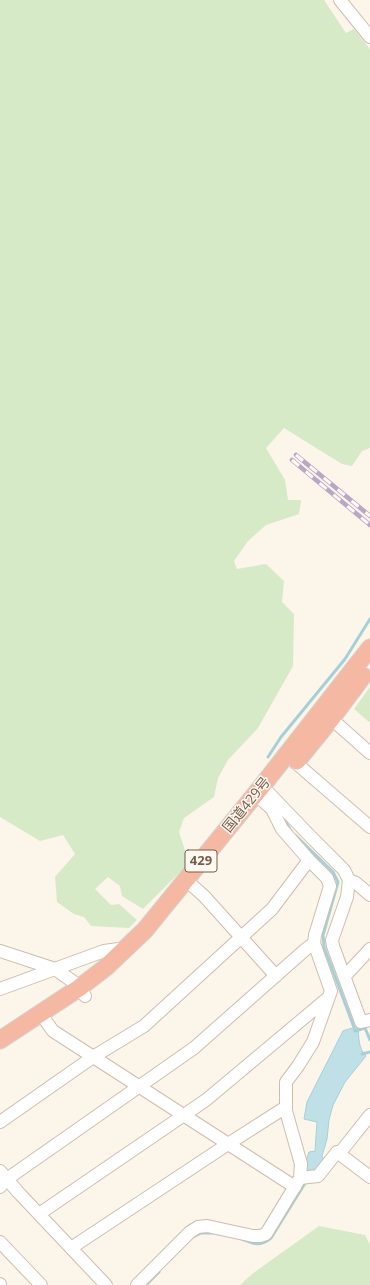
<!DOCTYPE html>
<meta charset="utf-8">
<style>
body{margin:0}
canvas{display:block;background:#fcf5ea}
</style>
<canvas width="370" height="1285"></canvas>
<script>
const context = document.querySelector('canvas').getContext('2d');
context.lineJoin = 'round';
function fillPath(path, color) { context.fillStyle = color; context.fill(path, 'evenodd'); }
function stroke(path, color, width, dash) { context.strokeStyle = color; context.lineWidth = width; context.lineCap = dash ? 'butt' : 'round'; context.setLineDash(dash || []); context.stroke(path); }
function write(font, color, halo, rows, align = 'center') {
  context.font = font + ' "Open Sans","Noto Sans JP",sans-serif'; context.lineWidth = 3; context.setLineDash([]); context.textBaseline = 'middle'; context.strokeStyle = halo; context.fillStyle = color; for (const [text, x, y, turn = 0] of rows) {
    context.save(); context.translate(x, y); context.rotate((+turn || 0) * Math.PI / 180); context.textAlign = isNaN(turn) ? turn : align; if (halo) context.strokeText(text, 0, 0); context.fillText(text, 0, 0); context.restore();
  }
}
fillPath(new Path2D(`
 M0,0H324L346,33L354,29L370,49V448L362,451L352,466L342,464L284,428L266,448L285,480L288,500H301L299,514L266,525L248,541L234,561L237,569L266,564L284,581L282,602L294,614L293,666L258,728L228,760L218,778L214,797L184,818L179,832L189,863L143,909L122,896L120,886L108,877L95,889L111,905L119,904L137,920L129,928L91,926L84,917L74,914L57,902L55,877L75,854L63,835L40,841L0,817Z
 M370,687V721L369,722L354,709Z
 M319,1226L365,1235L370,1245V1285H240L252,1274Z`), '#d6eac8');
const water = new Path2D(`
 M358,1027C359,1037 358,1048 366,1056L345,1082L333,1105L329,1120L327,1139L322,1156L324,1159L316,1172H305L306,1161L309,1152L315,1151L317,1122L304,1119L307,1102L343,1031Z`);
fillPath(water, '#bee0e6');
stroke(water, '#a5d0d7', 1);
stroke(new Path2D(`
 M268,757L281,737L345,659L370,619
 M281,814L291,831
 M295,835L333,872L338,882L323,935L324,947L355,1030
 M355,1031L365,1028L370,1040
 M362,1054L370,1052
 M193,1237L201,1233H213
 M242,1239C254,1244 260,1247 271,1238L307,1180
 M146,1285L159,1272`), '#a5d0d7', 3);
const minor = new Path2D(`
 M340,0L370,37
 M326,714L370,753
 M289,757L370,827
 M262,786L310,836L344,870L349,880L347,897L332,940L333,946L361,1022L370,1020
 M186,880L204,896L276,976
 M349,880L356,883L370,895
 M0,951L55,969L75,983L85,996
 M345,976L370,949
 M0,989L104,951L126,948
 M40,1013L53,1031L295,1187
 M0,1122L93,1057L144,1026L272,909L309,860
 M339,1154L370,1115
 M0,1171L18,1192L106,1285
 M300,1178L318,1176L337,1152L370,1177
 M0,1187L7,1179L194,1048L306,949L314,943
 M39,1214L206,1100L329,997
 M0,1242L41,1285
 M71,1248L228,1144L286,1107
 M0,1284V1285
 M137,1285L190,1232L198,1227L207,1226L253,1236H260L266,1234L300,1178L301,1164L286,1111V1082L298,1066L313,1042L331,991L314,943L315,935L330,886L327,878L309,860L282,829L272,809L255,794`);
const highway = new Path2D(`
 M297,761L331,719L363,676
 M0,1040L79,988L105,968L145,930L262,786L370,648`);
stroke(minor, '#cebdaf', 14);
stroke(highway, '#d9d1cd', 19);
stroke(minor, '#fff', 12);
stroke(highway, '#f4b8a3', 17);
const rail = new Path2D(`
 M296,455L370,516
 M292,460L370,525`);
stroke(rail, '#b8a7c7', 4.5);
stroke(rail, '#fff9f1', 3, [9]);
for (const [x, y, w] of [
 [201,861,32]
]) { const box = new Path2D(); box.roundRect(x - w / 2, y - 11, w, 22, 3); context.fillStyle = '#fff9f1'; context.fill(box); stroke(box, '#775c4d', 1); }
write('bold 13px', '#775c4d', null, [
 ["429",201,861]
]);
write('14px', '#775c4d', '#fff9f1', [
 ["国道429号",247,805,-51]
]);
</script>
